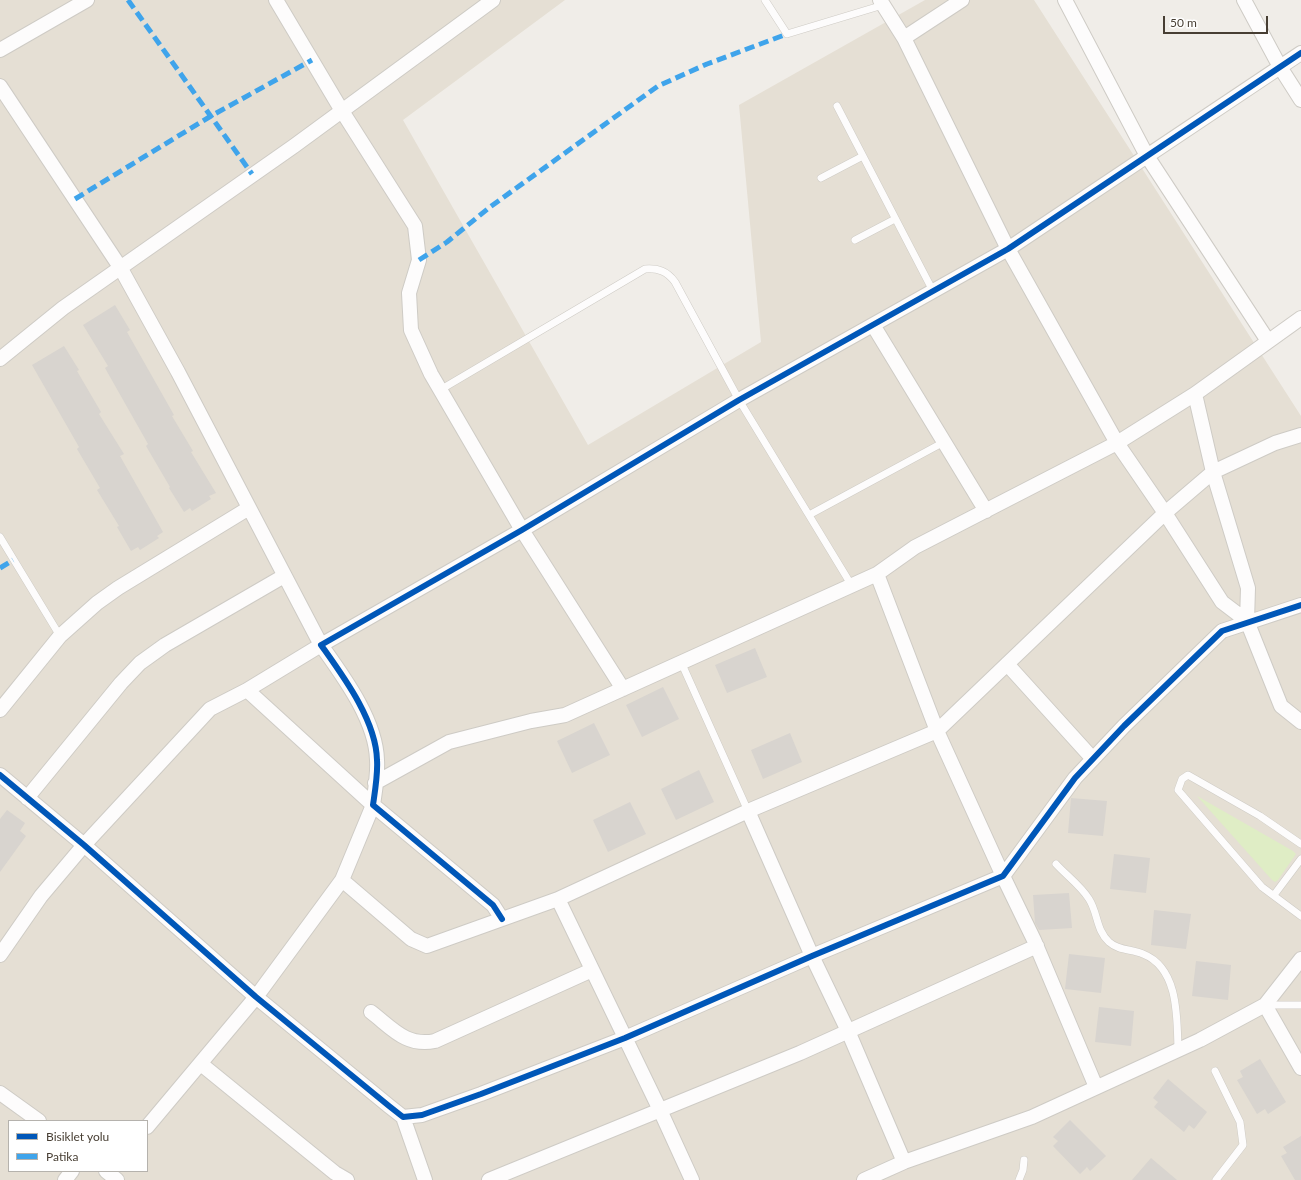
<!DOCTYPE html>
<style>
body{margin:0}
#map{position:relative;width:1301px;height:1180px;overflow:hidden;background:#f0ede8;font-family:Lato,sans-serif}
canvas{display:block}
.legend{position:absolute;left:8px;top:1120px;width:140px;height:52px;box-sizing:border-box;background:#fff;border:1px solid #b5b2ad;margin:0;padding:5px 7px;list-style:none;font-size:12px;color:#473e33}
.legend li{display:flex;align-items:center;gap:8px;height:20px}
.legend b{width:20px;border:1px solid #b5b2ad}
.scale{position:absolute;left:1163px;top:16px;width:105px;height:18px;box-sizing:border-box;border:2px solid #473e33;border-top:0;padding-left:5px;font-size:12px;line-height:14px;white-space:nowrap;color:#473e33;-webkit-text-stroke:3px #fff;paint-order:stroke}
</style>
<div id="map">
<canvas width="1301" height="1180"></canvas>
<ul class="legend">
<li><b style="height:5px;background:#0057b8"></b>Bisiklet yolu</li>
<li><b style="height:5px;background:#3fa4eb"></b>Patika</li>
</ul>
<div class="scale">50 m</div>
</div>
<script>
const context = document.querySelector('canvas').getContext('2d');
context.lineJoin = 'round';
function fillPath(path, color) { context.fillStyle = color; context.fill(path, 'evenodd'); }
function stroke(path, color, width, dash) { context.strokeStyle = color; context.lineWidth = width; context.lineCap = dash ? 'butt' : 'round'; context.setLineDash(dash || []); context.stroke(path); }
fillPath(new Path2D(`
 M0,0H565L403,120L588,445L761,342L739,105L925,0H1034L1301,416V1180H0ZM9,1121H147V1171H9Z`), '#e5dfd4');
fillPath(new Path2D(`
 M1197,796L1293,851L1296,854L1278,880L1275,882L1272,880Z`), '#dfedc5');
fillPath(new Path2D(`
 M115,305L130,330L127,332L174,415L172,416L193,451L191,452L216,493L209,496L211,499L192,511L190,508L184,512L169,488L170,487L146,446L148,444L105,368L108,366L83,325Z
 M64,346L79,370L77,371L101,412L99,414L124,454L120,456L163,532L157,536L159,538L140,550L138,547L131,551L117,527L119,526L97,490L100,488L77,449L79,447L32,365Z
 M755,648L767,677L727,693L715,665Z
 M663,687L679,719L642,737L626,705Z
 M594,723L610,755L572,773L557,741Z
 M790,733L802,762L763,779L751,750Z
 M699,770L714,802L676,820L661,789Z
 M1071,798L1107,801L1103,836L1068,833Z
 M630,802L646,834L608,852L593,820Z
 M7,810L25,823L20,831L26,836L0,872V819Z
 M1114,854L1150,858L1146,893L1110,889Z
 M1069,893L1072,928L1039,930L1035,923L1033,895Z
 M1154,910L1191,914L1186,949L1151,945Z
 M1069,954L1105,958L1101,993L1065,989Z
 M1196,961L1231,965L1228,1000L1192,996Z
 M1099,1007L1134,1011L1131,1046L1095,1042Z
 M1260,1059L1286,1102L1268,1114L1265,1109L1257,1114L1237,1080L1243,1077L1240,1071Z
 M1168,1079L1207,1112L1194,1129L1189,1125L1184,1132L1154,1107L1158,1102L1153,1098Z
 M1070,1120L1106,1156L1090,1171L1087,1167L1080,1174L1053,1146L1058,1141L1053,1137Z
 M1301,1136V1180H1295L1281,1156L1287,1153L1283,1147Z
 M1151,1158L1177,1180H1132Z`), '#d8d4cf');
const service = new Path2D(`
 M765,0L787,34L883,5
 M837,106L933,291
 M821,178L863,156
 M855,240L895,219
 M440,390L645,269C658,268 667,271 675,282L739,400L852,586
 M809,515L944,442
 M0,537L60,636
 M681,662L748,811
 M1301,844L1260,816L1188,775L1182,779L1178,790L1262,887L1301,916
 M1056,864C1066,875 1081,886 1089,899C1098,913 1096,930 1109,942C1119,951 1132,949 1143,954C1179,968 1177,1018 1178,1050
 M1274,895L1301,859
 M1265,1005H1301
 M1215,1071L1240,1122L1243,1145L1216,1180
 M1019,1180L1023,1170L1024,1160`);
const minor = new Path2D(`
 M276,0L342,111L415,226L419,260L409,293L411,330L431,374L522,530L623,689
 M880,0L904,38L1008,249L1117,443L1165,513L1222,602L1247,621
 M1065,0L1147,156L1268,341
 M1244,0L1280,67L1301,100
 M904,38L962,0
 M0,50L87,0
 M0,86L120,267L178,372L321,645L247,690L210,709L84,845L41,896L0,955
 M873,325L986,511
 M0,359L63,308L294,146L493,0
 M1195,394L1213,472L1248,588L1247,621L1281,706L1301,722
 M877,574L937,731L1003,876L1034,940L1096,1087
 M1007,664L1093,759
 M0,710L60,636L97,603L118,588L249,508
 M0,775L84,845L256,997L389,1106L403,1117L422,1115L481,1094L625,1038L812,956L1003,876L1075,778L1124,726L1222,631L1301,605
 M375,783L449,742L531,721L565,715L877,574L915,547L1117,443L1195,394L1301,318
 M27,798L121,683L140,663L165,645L284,576
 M748,811L812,956L848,1031L904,1162
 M342,880L411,939L427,946L558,899L748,811L937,731L1165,513L1213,472L1275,443L1301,435
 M558,899L660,1110L692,1180
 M502,919L493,905L373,805C375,791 378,774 377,760C376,720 343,676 321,645L522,530L739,400L1008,249L1301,53
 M1265,1005L1301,1068
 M371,1012C392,1028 406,1047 435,1041L592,970
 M201,1064L335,1173L347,1180
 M0,1093L39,1121
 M403,1117L425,1180
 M147,1127L256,997L342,880L373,805L247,690
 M106,1171L117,1180
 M65,1180L72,1171
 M489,1180L800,1053L1037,946
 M864,1180L904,1162L1032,1117L1200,1040L1265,1005L1301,959`);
stroke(service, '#cecbc5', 8);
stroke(minor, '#cecbc5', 16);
stroke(service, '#fdfcfc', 7);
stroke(minor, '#fdfcfc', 14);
stroke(new Path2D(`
 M128,0L252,174
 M75,199L211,116L312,60
 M419,260L447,242L490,207L658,86L707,64L787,34
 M0,568L13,560`), '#3fa4eb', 5, [10, 5]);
stroke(new Path2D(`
 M0,775L84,845L256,997L389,1106L403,1117L422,1115L481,1094L625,1038L812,956L1003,876L1075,778L1124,726L1222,631L1301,605
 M502,919L493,905L373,805C375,791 378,774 377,760C376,720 343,676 321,645L522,530L739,400L1008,249L1301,53`), '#0057b8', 6);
</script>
